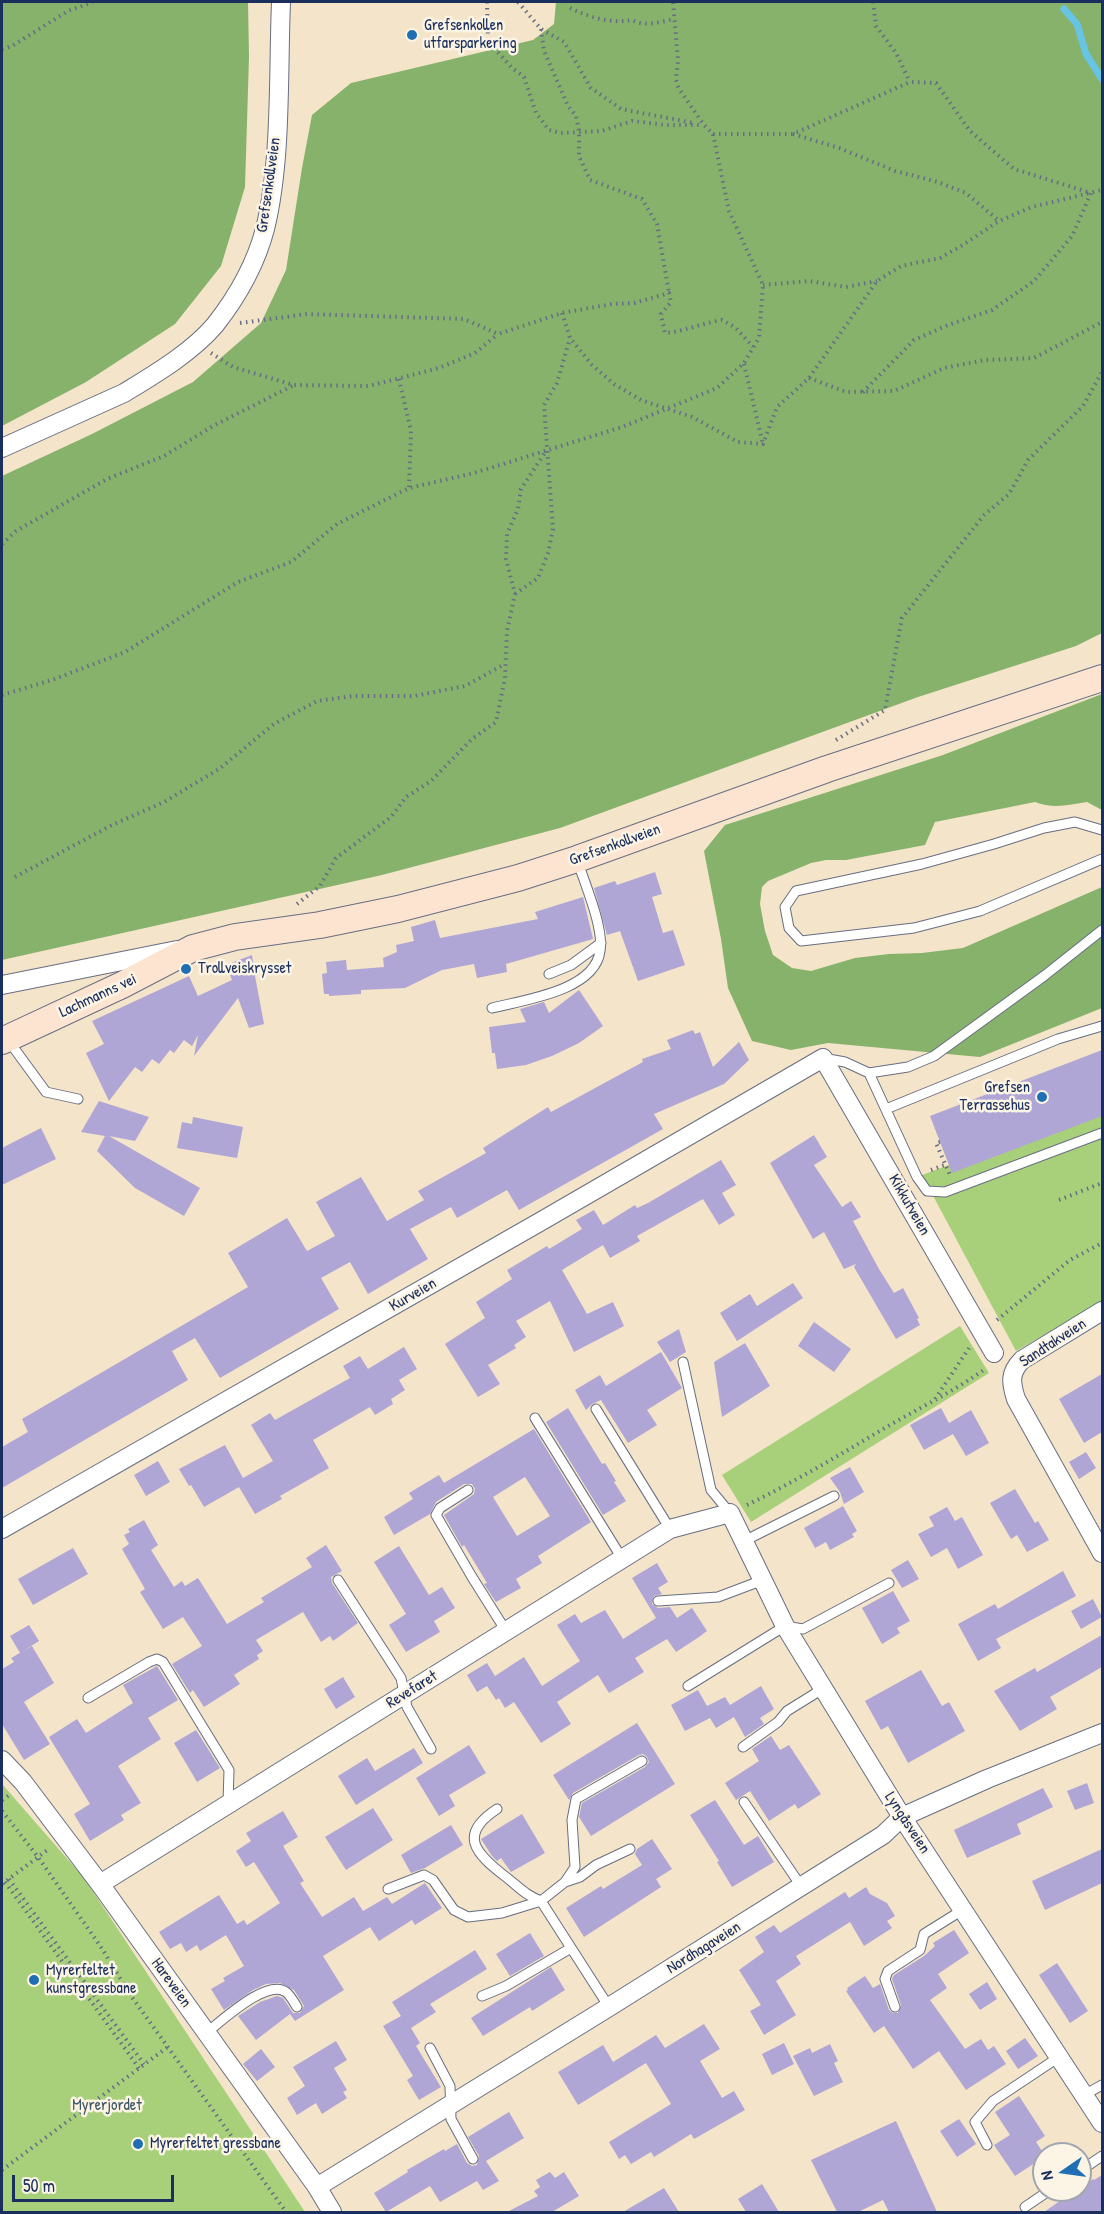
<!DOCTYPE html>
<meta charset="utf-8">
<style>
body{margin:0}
#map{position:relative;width:1104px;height:2214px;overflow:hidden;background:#f4e4c9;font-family:"Patrick Hand",sans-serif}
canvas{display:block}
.frame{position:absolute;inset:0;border:3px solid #1b2f5e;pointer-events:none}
.north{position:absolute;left:1032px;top:2142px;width:60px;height:60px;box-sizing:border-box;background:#fcf5e5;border:2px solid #a2a6af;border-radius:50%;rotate:257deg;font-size:16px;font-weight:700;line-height:24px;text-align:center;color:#1b2f5e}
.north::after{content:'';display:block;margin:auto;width:21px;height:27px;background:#1f6fb2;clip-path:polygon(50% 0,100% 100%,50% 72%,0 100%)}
.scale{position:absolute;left:12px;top:2175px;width:162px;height:27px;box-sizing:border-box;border:3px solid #1b2f5e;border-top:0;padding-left:8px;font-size:18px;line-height:21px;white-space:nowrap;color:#1b2f5e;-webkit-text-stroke:4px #fcf5e5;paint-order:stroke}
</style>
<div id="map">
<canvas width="1104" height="2214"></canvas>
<div class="frame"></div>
<div class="north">N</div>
<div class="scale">50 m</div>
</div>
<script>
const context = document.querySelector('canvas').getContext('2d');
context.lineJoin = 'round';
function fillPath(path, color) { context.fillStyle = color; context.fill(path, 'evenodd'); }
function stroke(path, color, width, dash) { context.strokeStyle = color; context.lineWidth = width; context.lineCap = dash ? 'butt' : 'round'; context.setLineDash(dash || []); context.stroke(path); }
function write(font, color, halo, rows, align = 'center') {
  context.font = font + ' "Patrick Hand",sans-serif'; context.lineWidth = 5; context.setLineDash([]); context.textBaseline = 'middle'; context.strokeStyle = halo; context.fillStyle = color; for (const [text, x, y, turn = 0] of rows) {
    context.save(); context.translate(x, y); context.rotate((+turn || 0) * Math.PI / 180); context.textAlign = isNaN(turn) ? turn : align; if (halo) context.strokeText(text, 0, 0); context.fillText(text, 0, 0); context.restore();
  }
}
fillPath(new Path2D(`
 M1102,1108V1302L1016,1351L922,1175Z
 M960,1326L989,1373L751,1522L722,1475Z
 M2,1784L84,1878L305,2212H2Z`), '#a8d07b');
fillPath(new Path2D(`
 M2,2H248L249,57L245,187L221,266L175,324L86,382L2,426Z
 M556,2H1102V633L1076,646L918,697L560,828L382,875L2,960V476L92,434L193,382L261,323L286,270L302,168L312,115L351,83L533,40L554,24Z
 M1102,694V810L1087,802C1070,805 1052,809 1035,802L935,822L925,845L846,860H826L811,863L768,881L762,887L760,904L765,931L773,955L792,968L811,971L855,958L889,954L922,953L963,948L1102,887V1008L980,1057L828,1043L791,1050L752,1041L728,988L721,939L704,851L725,825L943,755Z`), '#86b26b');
stroke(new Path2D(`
 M1064,9L1077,24L1086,54L1102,79`), '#67c4e5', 7);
fillPath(new Path2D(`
 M655,872L662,894L652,897L663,933L673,930L685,965L638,981L620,931L607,935L594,888L615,881L617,885Z
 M583,897L593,939L506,964L507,972L477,978L474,964L442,970L405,988L361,990V994L329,996V994H324L322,974L327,973L326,962L346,960L347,970L384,967L383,958L397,952L396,945L414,941L411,927L435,920L440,938L538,919L535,912Z
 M252,955L254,969L264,965L255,976L264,1024L249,1028L238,998L194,1056L198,1035L192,1046L184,1040L174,1053L170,1050L159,1064L152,1059L142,1072L135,1067L109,1101L86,1053L104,1044L92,1021L189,976L198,996L232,980L226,965Z
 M579,990L603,1026L579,1043L552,1056L526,1065L497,1069L495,1053H492L489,1027L526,1022L520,1009L544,1002L549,1013Z
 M693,1030L695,1034L700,1032L713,1067L739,1042L749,1060L724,1084L654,1114L663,1129L519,1210L507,1190L457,1218L451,1207L410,1229L428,1259L368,1294L350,1262L321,1278L339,1309L220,1378L195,1338L172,1351L188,1380L2,1488V1447L28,1432L22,1419L248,1287L228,1253L287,1218L307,1251L335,1236L316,1202L361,1177L387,1221L424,1200L418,1191L486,1153L483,1148L548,1107L551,1112L643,1062L642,1059L671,1049L667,1040Z
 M1102,1050V1116L952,1173L930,1116Z
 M99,1101L149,1117L135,1141L109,1136L200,1188L184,1216L135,1188L97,1151L105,1136L81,1132Z
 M193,1117L243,1127L237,1158L177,1148L182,1122L192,1124Z
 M41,1128L56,1159L2,1185V1148Z
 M814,1135L827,1157L814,1165L842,1207L851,1201L861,1217L853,1221L879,1269L894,1293L903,1288L919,1318L917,1319L920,1325L896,1339L854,1267L856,1264L844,1269L824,1232L813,1239L770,1163Z
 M721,1160L736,1185L722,1193L735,1215L719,1225L703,1199L637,1236L640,1241L610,1258L603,1245L562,1270L587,1314L613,1302L624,1326L574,1352L550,1301L516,1321L526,1337L514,1345L516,1348L488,1365L500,1384L478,1397L445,1344L485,1318L476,1302L512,1279L507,1270L547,1246L549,1249L582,1229L576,1220L594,1210L603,1225L635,1205L637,1208L648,1203Z
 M793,1283L803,1298L737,1341L720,1313L750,1294L757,1306Z
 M814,1322L851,1349L834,1372L798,1346Z
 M679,1329L686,1352L670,1362L657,1342Z
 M745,1343L770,1386L722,1417L714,1362Z
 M404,1347L417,1369L399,1380L405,1390L391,1399L393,1404L375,1415L370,1407L313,1440L329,1468L280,1496L282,1499L255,1514L239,1487L204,1507L191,1485L189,1486L179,1469L225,1445L243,1478L273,1461L251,1425L270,1413L275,1420L350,1378L343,1366L360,1356L368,1369Z
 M661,1352L682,1388L647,1410L657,1425L628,1443L601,1400L592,1404L586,1410L575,1390L600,1375L606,1386Z
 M1102,1374V1432L1084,1443L1059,1399Z
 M568,1408L602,1464L605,1463L616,1481L614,1482L626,1501L603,1515L546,1422Z
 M941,1408L949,1423L971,1410L989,1443L966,1456L953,1434L924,1450L910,1425Z
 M534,1429L591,1522L538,1556L542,1563L516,1579L521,1588L496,1602L484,1584L487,1583L464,1545L462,1547L444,1515L474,1494L475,1489L472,1484H464L436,1502L430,1514L394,1535L384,1517L413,1499L409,1493L439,1475L444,1483ZM525,1477L550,1516L517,1536L493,1497Z
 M1086,1452L1096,1468L1079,1479L1069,1462Z
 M158,1461L170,1482L146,1496L134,1475Z
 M850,1467L864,1492L844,1504L840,1492L830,1478Z
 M1015,1489L1035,1523L1038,1521L1049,1540L1027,1552L1017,1535L1011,1539L990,1503Z
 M843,1506L857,1531L852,1534L854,1537L830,1550L826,1542L815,1548L804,1528Z
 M947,1507L955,1521L962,1517L983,1555L958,1569L947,1548L931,1557L918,1534L934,1526L929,1517Z
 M144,1520L158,1545L151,1550L174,1587L182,1581L185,1586L198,1578L227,1624L264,1602L261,1598L312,1567L306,1558L326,1545L342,1571L331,1577L332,1583L358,1623L333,1641L330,1636L321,1642L303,1612L256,1640L263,1651L257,1655L259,1659L234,1675L240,1684L204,1707L193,1690L190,1693L172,1664L202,1646L183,1617L163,1629L140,1592L145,1589L122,1549L129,1544L124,1535L130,1532L128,1529Z
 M399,1546L429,1595L442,1587L455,1608L434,1621L440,1632L406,1652L389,1625L406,1614L374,1562Z
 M73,1548L88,1574L33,1605L18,1579Z
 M908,1560L919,1579L902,1588L891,1570Z
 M657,1563L668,1582L658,1588L662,1594L654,1596L652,1604L658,1608L670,1607L677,1618L692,1608L707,1631L699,1637L676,1652L667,1639L635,1658L644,1672L609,1693L598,1675L557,1702L571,1724L541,1743L514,1702L505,1708L499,1698L496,1700L487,1686L477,1692L467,1675L487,1663L495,1676L524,1657L542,1686L580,1661L557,1625L575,1614L581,1623L605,1610L623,1639L656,1618L632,1578Z
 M1063,1571L1076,1596L996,1639L1001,1648L978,1661L958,1624L995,1604L998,1609Z
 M893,1591L910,1621L897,1628L900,1633L882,1644L862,1608Z
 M1093,1599L1102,1617L1081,1629L1071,1611Z
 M29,1625L39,1641L20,1653L10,1636Z
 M1102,1635V1667L1050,1697L1057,1709L1020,1731L994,1691L1035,1668L1037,1672Z
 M32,1646L54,1683L24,1702L50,1744L24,1760L2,1724V1669L14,1662L11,1658Z
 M157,1666L178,1700L148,1718L161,1739L118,1766L141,1803L121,1815L124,1820L90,1841L74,1814L90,1804L49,1737L77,1719L86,1733L133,1703L123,1685Z
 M921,1670L942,1706L949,1702L965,1731L908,1763L888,1726L881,1730L865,1701Z
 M343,1677L355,1697L336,1709L324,1689Z
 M761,1686L774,1709L760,1718L764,1724L745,1737L734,1717L716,1728L710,1718L685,1731L671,1705L698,1690L707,1706L725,1697L730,1705Z
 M637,1723L675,1784L591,1836L579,1817L582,1803L645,1767L649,1762L647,1757L643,1754L639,1755L573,1793L569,1800L553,1775Z
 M196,1730L220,1768L197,1782L174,1743Z
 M771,1736L780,1750L789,1745L821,1794L798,1809L795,1804L769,1821L750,1791L736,1800L725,1783L759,1761L752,1749Z
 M469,1745L486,1773L449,1795L455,1806L439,1816L416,1778Z
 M414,1748L423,1763L356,1805L338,1776L367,1758L375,1771Z
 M1087,1783L1094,1803L1075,1810L1067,1791Z
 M1043,1788L1053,1807L1017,1824L1021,1834L967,1858L954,1830Z
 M715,1800L744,1845L758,1836L774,1862L732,1887L717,1862L719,1861L690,1815Z
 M373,1808L393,1840L346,1870L325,1837Z
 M283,1811L298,1837L283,1846L304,1881L300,1883L322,1917L354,1897L363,1911L387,1897L392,1904L425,1883L442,1908L415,1925L412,1920L379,1941L370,1927L323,1956L344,1990L295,2021L290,2014L256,2040L238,2016L260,2002L277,1996L283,1998L293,2013H300L304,2006L294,1990L280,1983L266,1984L253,1990L224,2010L211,1989L225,1981L223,1978L244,1966L226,1935L200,1951L197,1945L186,1952L181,1943L170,1949L159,1932L219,1895L237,1924L244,1920L247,1925L280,1903L254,1862L246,1867L236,1851L251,1841L246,1833Z
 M522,1814L545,1853L511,1872L501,1858L497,1861L492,1856L481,1839Z
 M451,1825L463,1845L425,1868L411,1873L401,1855Z
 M652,1839L672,1869L656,1879L661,1887L584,1937L566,1908L601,1886L603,1889L642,1865L635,1854L637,1849Z
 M1102,1849V1883L1045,1910L1032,1881Z
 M866,1887L870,1894L887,1903L895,1916L887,1921L892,1928L864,1946L850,1922L796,1956L801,1964L776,1981L796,2015L764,2035L750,2011L761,2005L739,1970L764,1952L755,1937L774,1925L780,1933L845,1892L849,1898Z
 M954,1930L969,1953L938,1974L947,1988L930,2000L965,2049L981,2039L988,2050L994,2046L1006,2064L966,2090L939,2051L913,2069L884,2026L874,2033L846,1991L848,1990L847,1988L865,1976L873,1988L880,1984L889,2010L893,2013H898L901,2005L892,1979L894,1975L924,1956L935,1946L933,1943Z
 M530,1933L544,1956L510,1976L496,1954Z
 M475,1950L487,1969L430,2004L436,2012L411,2028L420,2043L416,2046L441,2087L419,2100L407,2080L413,2076L383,2026L401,2016L392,2002Z
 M1057,1963L1088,2011L1070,2023L1039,1975Z
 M551,1967L565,1990L532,2011L530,2007L483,2036L471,2018Z
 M987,1982L997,1999L980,2010L969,1994Z
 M704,2024L720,2049L700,2061L722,2098L734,2091L745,2110L694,2139L691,2134L654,2157L651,2152L631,2164L625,2155L619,2159L609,2142L671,2104L646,2063L578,2105L558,2072L603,2045L613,2062L656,2035L665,2048Z
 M1025,2038L1038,2056L1018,2069L1006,2051Z
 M336,2041L347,2060L334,2068L347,2090L343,2092L347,2098L322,2114L316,2103L297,2115L287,2098L305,2086L293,2067Z
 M784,2043L794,2064L772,2075L762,2054Z
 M830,2044L838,2061L834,2063L843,2082L814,2096L793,2056L810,2048L812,2053Z
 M261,2049L275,2067L257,2081L243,2064Z
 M1019,2096L1045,2136L1036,2142L1044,2154V2157L1015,2176L994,2145L1010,2135L995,2112Z
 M509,2112L524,2138L486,2161L499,2181L483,2190L477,2181L440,2202L430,2186L386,2212L374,2193L408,2172L407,2170L444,2149L445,2151L457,2144L467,2163L472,2166L477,2165L479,2156L468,2137Z
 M959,2119L976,2144L957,2157L940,2131Z
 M896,2121L937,2212H889L883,2200L858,2212H837L811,2160Z
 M550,2172L555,2178L564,2172L579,2196L552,2212H507L538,2196L534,2191L540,2187L536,2180Z
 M1102,2175V2212H1044L1067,2196L1063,2190H1080V2188L1093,2179L1094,2180Z
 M762,2184L779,2212H746L738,2199Z
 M664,2188L679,2212H623Z`), '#b0a6d5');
const lane = new Path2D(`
 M1102,830L1075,822L1044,828L994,844L922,864L796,891L785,907L789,928L801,941L914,928L980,911L1102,859
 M549,974L571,965L601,943
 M492,1008C523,1000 595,991 600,951C604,927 585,885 578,862
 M8,1040L46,1092L78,1099
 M823,1058L845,1062L869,1073L917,1177L927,1191L945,1192L1102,1133
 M869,1073L908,1067L934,1056L1044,976L1102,930
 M886,1109L1058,1039L1102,1026
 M683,1362L711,1490L730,1513
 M596,1409L670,1529
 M535,1418L623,1560
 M468,1490L440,1508L436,1515L472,1577L506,1631
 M744,1541L834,1496
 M338,1580L401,1678L407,1707L431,1749
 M658,1601L718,1597L763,1580
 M688,1686L785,1626L803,1629L889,1583
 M88,1698L149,1662L157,1659L163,1662L229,1770L228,1803
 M743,1747L778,1722L787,1711L824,1688
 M744,1802L801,1886
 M497,1809C457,1835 476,1854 506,1877C519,1887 525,1895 541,1901L609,2007
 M565,1882L580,1877L596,1865L630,1849
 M388,1889L424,1875L433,1880L454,1910L468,1917L502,1913L541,1901L565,1882L575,1867L572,1820L576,1799L642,1761
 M482,1996L506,1986L571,1948
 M895,2007L885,1979L888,1971L920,1950L924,1934L964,1909
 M207,2032C222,2021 267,1978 286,1992C290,1995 294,2002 297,2007
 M430,2048L450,2086L451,2119L473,2159
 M1084,2095L1102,2085
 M987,2145L975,2122L993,2101L1059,2057
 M1080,2171L1102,2156
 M1025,2207L1050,2190`);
const street = new Path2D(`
 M2,448L124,393C155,374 191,353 215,325C237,297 256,263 265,229C282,160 278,73 281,2
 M2,985L177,950
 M1102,1311L1022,1360C1009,1373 1011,1383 1016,1399L1102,1553
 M2,1529L538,1223L823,1058L994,1353
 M2,1760L23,1782L100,1884L317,2187L332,2212
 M100,1884L670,1529L730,1513L785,1626L902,1817L1102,2123
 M317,2187L609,2007L883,1835L902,1817L987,1779L1102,1733`);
const secondary = new Path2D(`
 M2,1041L122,985L193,948L235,937L320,925L398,909L518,878L577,859L827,769L1102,678`);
stroke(lane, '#676e83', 11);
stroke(street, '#676e83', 20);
stroke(secondary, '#676e83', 28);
stroke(new Path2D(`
 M487,2L488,41L512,68L524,77L536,113L549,130L561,133L602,131L632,121L666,125H703
 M518,2L541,29L564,42L591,88L621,109L694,123
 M873,2L876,26L896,53L910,82
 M570,8C589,17 610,24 632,20C644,27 661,22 674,19
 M541,29L544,51L568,106L576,116L579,131V156L590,180L642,199L657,224L669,293
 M2,49L12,46L68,11L93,2
 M713,134H793L910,82L936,83L970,131L1014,169L1091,193L1072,236L1034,281L992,310L948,325L914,340L862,393
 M793,134L839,148L895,171L938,182L966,193L999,221
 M763,285L809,281L846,287L877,281
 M562,313L570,338L592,365L614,384L641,400L692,417L738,442L763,444L777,407L809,378L877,281L901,266L940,258L963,245L999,221L1032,207L1102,190
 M240,323L307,314L464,319L498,334L562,313L612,304L634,303L669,293L671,302L661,314L665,333C685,331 703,323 722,320L736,328L753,347
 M211,353L233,367L294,385L369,386L439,368L475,353L498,334
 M744,364L763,444
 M809,378L846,392L894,391L944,368L985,360L1034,358L1102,322
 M399,379L411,431L409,488
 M2,544L16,531L107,479L164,456L213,426L294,385
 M515,594L538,578L548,553L553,529L544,405L557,383L570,338
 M2,695L52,680L125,652L238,582L291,562L337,524L409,488L474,473L622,427L717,388L744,363L759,338L763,285L729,211L713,134L704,125L679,89L676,80L678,60L673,2
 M836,740L885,710L902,618L984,515L1009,494L1028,460L1083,406L1102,372
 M15,877L112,825L164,802L219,769L274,724L317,701L353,696H414L465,686L505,664
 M297,904L320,886L336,858L391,817L406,797L431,781L472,739L496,722L505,678L507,631L515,594L506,559L507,534L518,509L521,489L546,451
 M940,1142L936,1143L950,1175
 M931,1170L945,1165
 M1059,1200L1102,1183
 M997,1320L1070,1260L1102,1243
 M935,1399L969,1348
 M747,1505C794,1482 838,1456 883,1429C917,1409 953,1392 985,1369
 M2,1800L11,1794
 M2,1811L38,1857L103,1950L129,1993L286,2212
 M9,1879L144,2064
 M5,1882L139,2068
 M2,1884L50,1848
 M2,2170L169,2046`), '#676e83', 4, [1.5, 4.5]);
stroke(lane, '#fff', 9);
stroke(street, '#fff', 18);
stroke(secondary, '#fde4d1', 26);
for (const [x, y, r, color] of [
 [412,35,6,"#1f6fb2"],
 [186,969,6,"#1f6fb2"],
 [1042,1097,6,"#1f6fb2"],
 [34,1980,6,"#1f6fb2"],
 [138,2144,6,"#1f6fb2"]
]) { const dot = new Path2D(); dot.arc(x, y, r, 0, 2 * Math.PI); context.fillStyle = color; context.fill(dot); stroke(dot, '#fcf5e5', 2); }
write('16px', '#1b2f5e', '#fcf5e5', [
 ["Grefsenkollen",424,26],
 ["utfarsparkering",424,44],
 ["Trollveiskrysset",198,969],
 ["Grefsen",1030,1088,"right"],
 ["Terrassehus",1030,1106,"right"],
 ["Myrerfeltet",46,1971],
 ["kunstgressbane",46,1989],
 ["Myrerfeltet gressbane",150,2144]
], 'left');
write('16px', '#1b2f5e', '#fcf5e5', [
 ["Grefsenkollveien",269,185,-82],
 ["Grefsenkollveien",615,845,-20],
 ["Lachmanns vei",98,996,-25],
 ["Kikkutveien",909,1205,60],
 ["Kurveien",413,1295,-30],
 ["Sandtakveien",1053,1343,-33],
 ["Revefaret",412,1690,-32],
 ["Lyngåsveien",907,1823,57],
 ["Nordhagaveien",704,1948,-32],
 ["Hareveien",171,1983,54]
]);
write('16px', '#3e5765', '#fcf5e5', [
 ["Myrerjordet",107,2106]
]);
</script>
